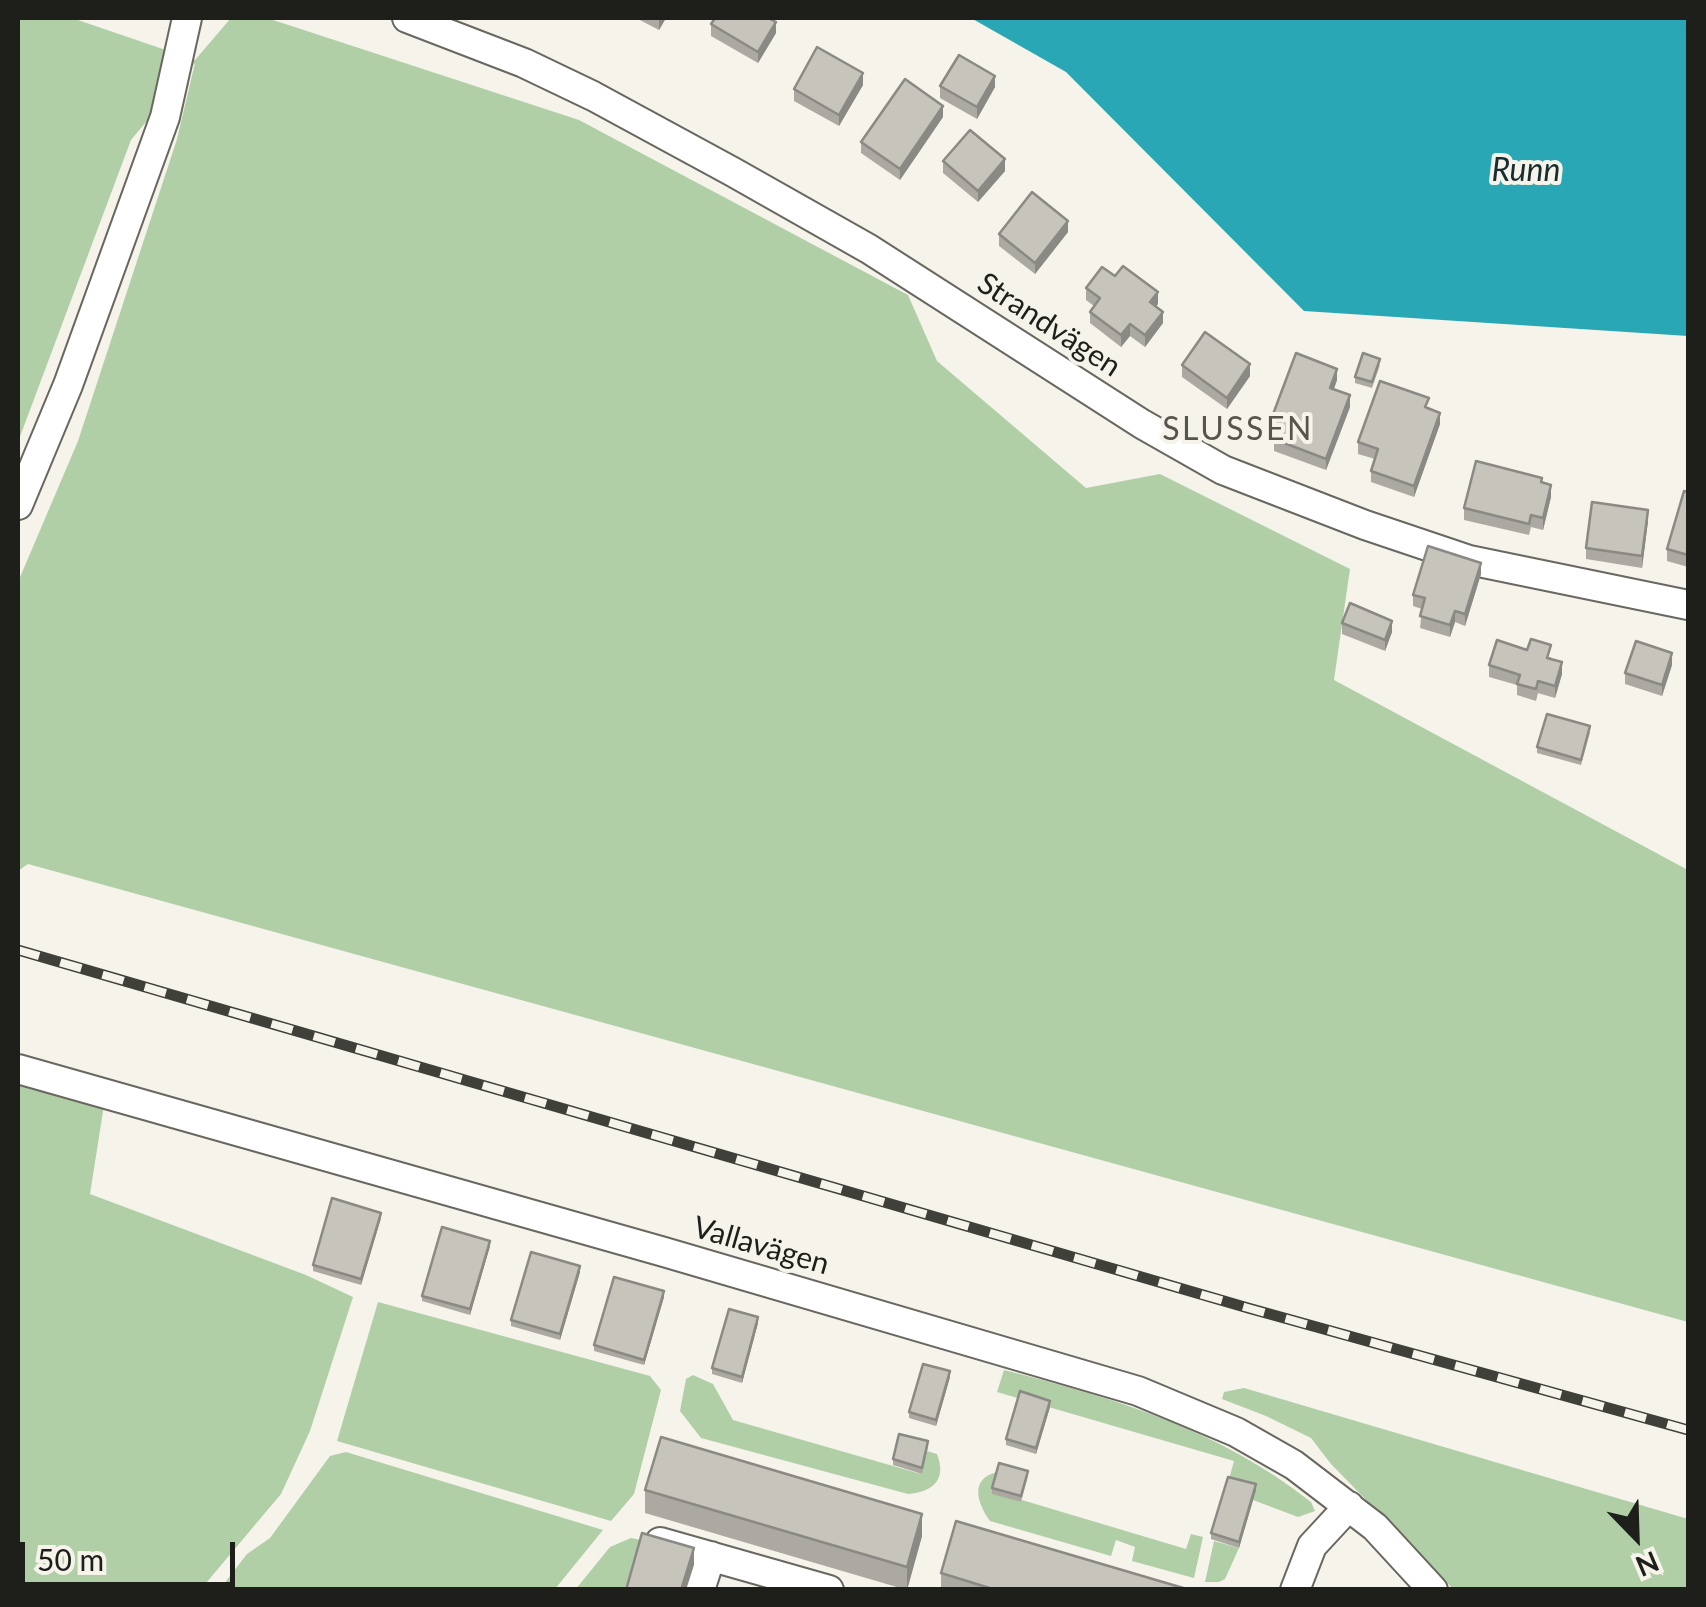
<!DOCTYPE html>
<meta charset="utf-8">
<style>
body{margin:0}
#map{position:relative;width:1706px;height:1607px;overflow:hidden;background:#f5f3ea;font-family:Lato,sans-serif}
canvas{display:block}
.frame{position:absolute;inset:0;border:20px solid #1e1e1a;pointer-events:none}
.north{position:absolute;left:1586px;top:1487px;width:100px;height:100px;-webkit-text-stroke:8px #f5f3ea;paint-order:stroke;rotate:157deg;font-size:28px;font-weight:700;line-height:40px;text-align:center;color:#1e1e1a}
.north::after{content:'';display:block;margin:auto;width:35px;height:45px;background:#1e1e1a;clip-path:polygon(50% 0,100% 100%,50% 72%,0 100%)}
.scale{position:absolute;left:20px;top:1542px;width:215px;height:45px;box-sizing:border-box;border:5px solid #1e1e1a;border-top:0;padding-left:12px;font-size:30px;line-height:35px;white-space:nowrap;color:#1e1e1a;-webkit-text-stroke:8px #f5f3ea;paint-order:stroke}
</style>
<div id="map">
<canvas width="1706" height="1607"></canvas>
<div class="frame"></div>
<div class="north">N</div>
<div class="scale">50 m</div>
</div>
<script>
const context = document.querySelector('canvas').getContext('2d');
context.lineJoin = 'round';
function fillPath(path, color) { context.fillStyle = color; context.fill(path, 'evenodd'); }
function stroke(path, color, width, dash) { context.strokeStyle = color; context.lineWidth = width; context.lineCap = dash ? 'butt' : 'round'; context.setLineDash(dash || []); context.stroke(path); }
function write(font, color, halo, rows, align = 'center') {
  context.font = font + ' Lato,sans-serif'; context.lineWidth = 8; context.setLineDash([]); context.textBaseline = 'middle'; context.strokeStyle = halo; context.fillStyle = color; for (const [text, x, y, turn = 0] of rows) {
    context.save(); context.translate(x, y); context.rotate((+turn || 0) * Math.PI / 180); context.textAlign = isNaN(turn) ? turn : align; if (halo) context.strokeText(text, 0, 0); context.fillText(text, 0, 0); context.restore();
  }
}
fillPath(new Path2D(`
 M18,18H72L195,60L231,18H267L579,120L908,295L937,361L1086,488L1160,474L1350,569L1334,680L1688,870V1322L28,864L18,871V582L78,441L177,139L195,63L131,140L18,442Z
 M18,1080L104,1105L90,1194L306,1275L353,1297L310,1431L281,1494L201,1589L18,1586Z
 M378,1302L650,1376L661,1390L634,1494L611,1521L337,1441Z
 M1004,1370C1115,1398 1220,1430 1311,1502L1315,1511L1298,1517L1253,1500L1255,1490L1228,1483L1234,1461L997,1392Z
 M693,1375L713,1384L733,1420L921,1474L927,1451L937,1454C947,1480 933,1492 908,1494L701,1438L680,1411L686,1379Z
 M1244,1388L1688,1519V1589H1453L1331,1464L1311,1438L1266,1416L1222,1399L1224,1392Z
 M346,1452L603,1530L555,1589H220L247,1554L270,1538L330,1456Z
 M998,1472L1020,1502L1022,1500L1186,1549L1191,1534L1203,1537L1194,1578L1132,1561L1135,1547L1116,1540L1111,1556L990,1521C977,1503 969,1478 998,1472Z
 M631,1538L641,1540L631,1589L575,1590L610,1547Z
 M1214,1541L1239,1548L1225,1579L1219,1582H1205Z`), '#b1cfa7');
fillPath(new Path2D(`
 M971,18H1688V336L1304,311L1066,72Z`), '#2aa7b4');
const minor = new Path2D(`
 M407,18L524,63L593,96L733,172L869,249L1142,424L1223,470L1365,525L1469,560L1688,605
 M18,505L68,385L165,117L187,18
 M18,1069L664,1252L1138,1391L1236,1432L1294,1465L1375,1527L1433,1590
 M660,1542L829,1590
 M700,1590L711,1556
 M1295,1590L1312,1546L1349,1506`);
stroke(minor, '#696760', 32);
stroke(minor, '#fff', 28);
const rail = new Path2D(`
 M18,950L1248,1308L1688,1430`);
stroke(rail, '#40403b', 11);
stroke(rail, '#f5f3ea', 8, [22]);
fillPath(new Path2D(`
 M636,18H666L659,30Z
 M715,18H773L772,19L776,33L758,63L711,36V24Z
 M863,85L839,126L794,101V89Z
 M940,86L995,87L977,119L940,98Z
 M943,117L900,180L861,153V142Z
 M943,161L1005,171L978,202L943,173Z
 M1068,232L1035,274L999,246V234Z
 M1115,276L1158,304L1156,306L1163,323L1145,347L1130,336L1121,347L1090,323V312L1094,306L1086,300V288Z
 M1182,365L1250,376L1227,409L1182,377Z
 M1380,365L1372,388L1355,383V377Z
 M1337,380L1334,389L1350,407L1326,470L1274,451V439L1277,431L1272,429V417Z
 M1429,409L1440,424L1414,497L1371,482V471L1375,459L1358,454V442Z
 M1542,483L1551,497L1543,530L1531,527L1529,535L1464,520V508Z
 M1688,492V567L1667,561V549Z
 M1648,521L1642,568L1586,559V548Z
 M1481,574L1465,626L1455,622L1450,637L1420,628L1422,609L1413,606V595Z
 M1342,623L1392,632L1385,651L1342,634Z
 M1551,657L1550,659L1562,674L1555,698L1538,693L1536,701L1517,695V685L1489,677V665Z
 M1672,665L1662,696L1625,684V673Z
 M1590,732L1581,765L1537,753V747Z
 M381,1218L361,1285L313,1271V1265Z
 M490,1246L470,1315L422,1301V1296Z
 M580,1272L560,1340L511,1326V1320Z
 M664,1297L644,1365L594,1351V1345Z
 M758,1323L742,1383L712,1374V1368Z
 M950,1377L936,1426L909,1418V1412Z
 M1050,1407L1036,1454L1006,1445V1439Z
 M928,1447L922,1474L893,1465V1459Z
 M1028,1476L1021,1502L992,1494V1488Z
 M645,1490L922,1536L907,1590L645,1513Z
 M1256,1490L1239,1548L1211,1539V1533Z
 M941,1573L1190,1590H941Z`), '#aba9a2');
fillPath(new Path2D(`
 M660,18H666L659,30V19Z
 M776,22V33L758,63V52Z
 M863,73V85L839,126V115Z
 M995,76V87L977,119V107Z
 M943,106V117L900,180V169Z
 M1005,159V171L978,202V191Z
 M1068,221V232L1035,274V263Z
 M1158,292V304L1150,314V302Z
 M1163,312V323L1145,347V335Z
 M1130,324V336L1121,347V335Z
 M1250,364V376L1227,409V398Z
 M1337,369V380L1330,399V388Z
 M1350,395V407L1326,470V459Z
 M1440,413V424L1414,497V486Z
 M1551,485V497L1543,530V518Z
 M1648,510V521L1642,568V556Z
 M1481,563V574L1465,626V614Z
 M1455,611V622L1450,637V625Z
 M1392,621V632L1385,651V640Z
 M1672,653V665L1662,696V685Z
 M1562,662V674L1555,698V686Z
 M381,1213V1218L361,1285V1279Z
 M490,1241V1246L470,1315V1309Z
 M580,1266V1272L560,1340V1334Z
 M664,1291V1297L644,1365V1360Z
 M758,1317V1323L742,1383V1377Z
 M950,1371V1377L936,1426V1420Z
 M1050,1401V1407L1036,1454V1448Z
 M1256,1484V1490L1239,1548V1542Z
 M922,1514V1536L907,1590V1567Z
 M694,1548V1565L686,1590H681Z`), '#8b8984');
const building = new Path2D(`
 M715,18H768L776,22L758,52L711,24Z
 M817,47L863,73L839,115L794,89Z
 M959,55L995,76L977,107L940,86Z
 M905,79L943,106L900,169L861,142Z
 M970,130L1005,159L978,191L943,161Z
 M1032,192L1068,221L1035,263L999,234Z
 M1123,266L1158,292L1150,302L1163,312L1145,335L1130,324L1121,335L1090,312L1100,298L1086,288L1102,267L1115,276Z
 M1205,332L1250,364L1227,398L1182,365Z
 M1296,353L1337,369L1330,388L1350,395L1326,459L1274,439L1281,420L1272,417Z
 M1363,353L1380,359L1372,382L1355,377Z
 M1380,381L1429,398L1425,407L1440,413L1414,486L1371,471L1378,449L1358,442Z
 M1476,461L1542,478L1541,482L1551,485L1543,518L1531,515L1529,524L1464,508Z
 M1684,491L1688,492V555L1667,549Z
 M1592,502L1648,510L1642,556L1586,548Z
 M1428,546L1481,563L1465,614L1455,611L1450,625L1420,616L1425,598L1413,595Z
 M1350,603L1392,621L1385,640L1342,623Z
 M1531,639L1551,645L1547,658L1562,662L1555,686L1538,681L1536,689L1517,684L1520,675L1489,665L1497,640L1527,650Z
 M1636,641L1672,653L1662,685L1625,673Z
 M1547,714L1590,726L1581,760L1537,747Z
 M332,1198L381,1213L361,1279L313,1265Z
 M442,1227L490,1241L470,1309L422,1296Z
 M531,1252L580,1266L560,1334L511,1320Z
 M614,1277L664,1291L644,1360L594,1345Z
 M729,1309L758,1317L742,1377L712,1368Z
 M923,1364L950,1371L936,1420L909,1412Z
 M1020,1391L1050,1401L1036,1448L1006,1439Z
 M899,1434L928,1441L922,1468L893,1459Z
 M661,1437L922,1514L907,1567L645,1490Z
 M999,1463L1028,1471L1021,1496L992,1488Z
 M1228,1477L1256,1484L1239,1542L1211,1533Z
 M956,1521L1190,1590H996L941,1573Z
 M642,1533L694,1548L681,1590H626Z`);
fillPath(building, '#c7c4bc');
stroke(building, '#8b8984', 2.5);
write('30px', '#1e1e1a', '#f5f3ea', [
 ["Strandvägen",1049,325,33],
 ["Vallavägen",761,1246,16]
]);
write('italic 32px', '#182d30', '#f5f3ea', [
 ["Runn",1526,171]
]);
context.letterSpacing = '2.5px';
write('32px', '#56544d', '#f5f3ea', [
 ["SLUSSEN",1238,430]
]);
context.letterSpacing = '0px';
</script>
